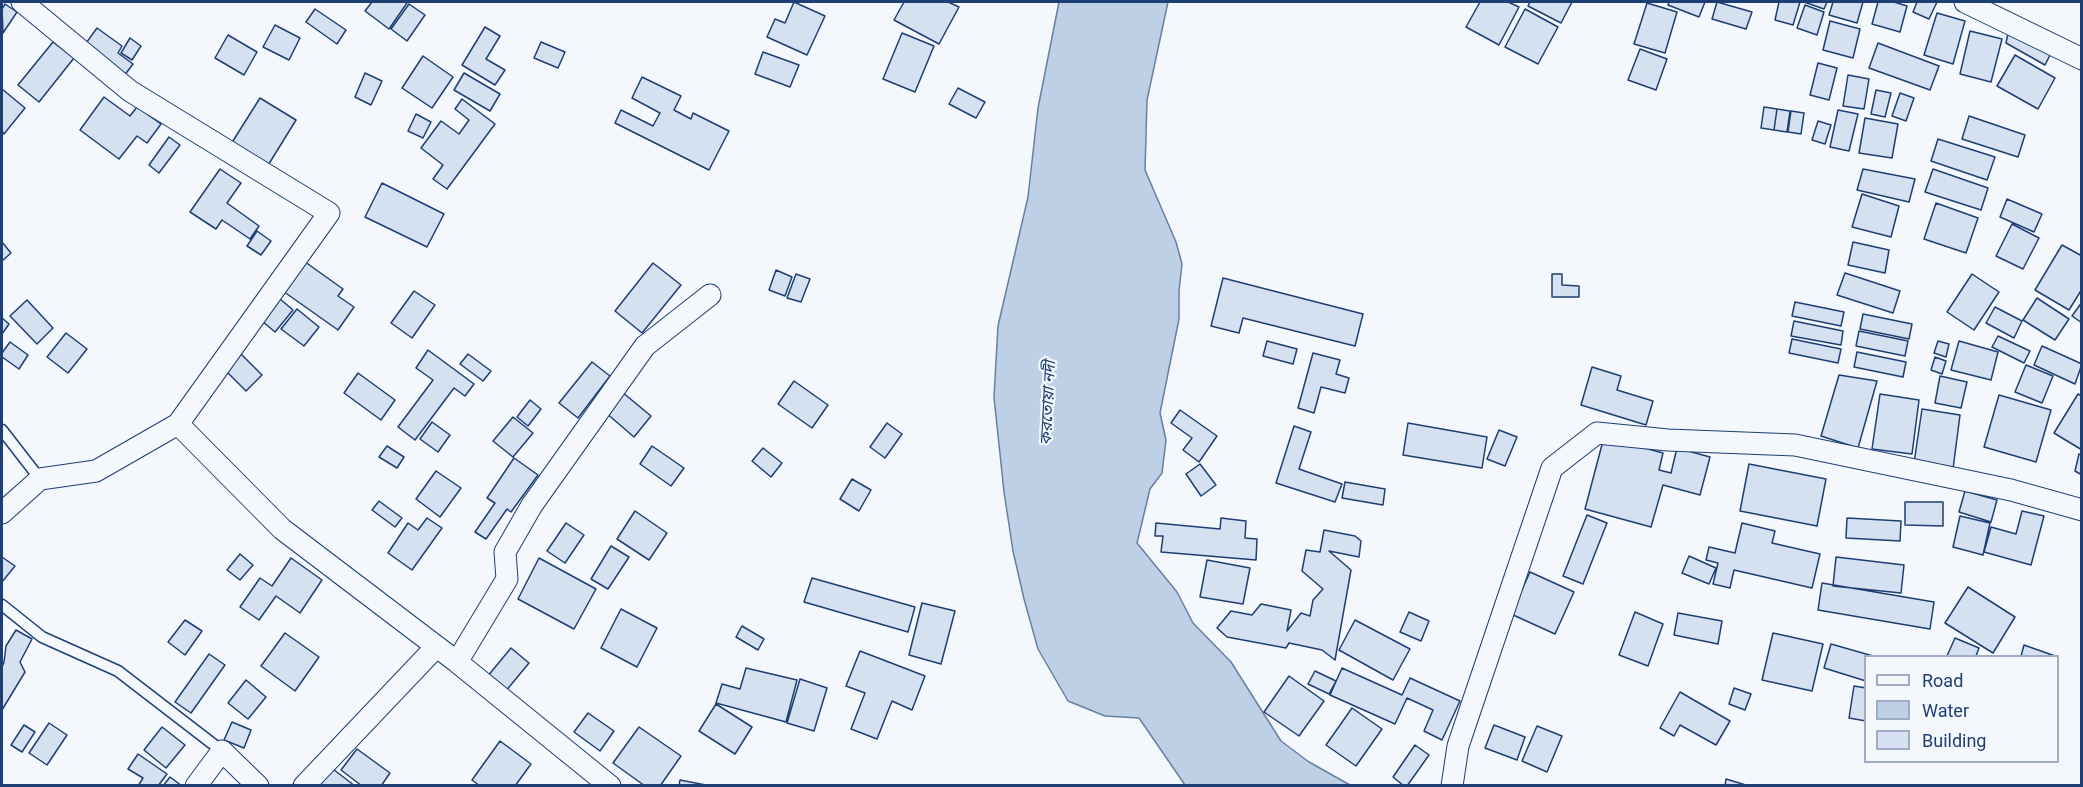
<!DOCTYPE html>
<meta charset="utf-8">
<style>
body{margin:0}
#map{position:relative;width:2083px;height:787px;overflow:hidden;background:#f4f7fb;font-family:Roboto,sans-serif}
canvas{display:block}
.frame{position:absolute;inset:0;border:3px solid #1d3f73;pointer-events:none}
.legend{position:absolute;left:1864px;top:655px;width:195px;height:108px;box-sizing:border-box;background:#f4f7fb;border:2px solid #9eadc5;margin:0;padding:8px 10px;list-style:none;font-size:18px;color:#1d3f73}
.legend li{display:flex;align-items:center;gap:12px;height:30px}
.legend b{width:30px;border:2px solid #9eadc5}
</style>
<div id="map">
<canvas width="2083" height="787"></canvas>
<div class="frame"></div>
<ul class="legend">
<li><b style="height:8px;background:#f4f7fb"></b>Road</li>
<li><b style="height:16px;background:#bed0e5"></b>Water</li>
<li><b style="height:16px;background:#d5e0f0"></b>Building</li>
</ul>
</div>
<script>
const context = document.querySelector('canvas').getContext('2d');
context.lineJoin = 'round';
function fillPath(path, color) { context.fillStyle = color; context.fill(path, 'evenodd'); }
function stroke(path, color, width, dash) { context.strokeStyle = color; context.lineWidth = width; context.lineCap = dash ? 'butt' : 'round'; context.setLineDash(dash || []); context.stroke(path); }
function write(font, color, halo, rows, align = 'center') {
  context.font = font + ' Roboto,"Noto Sans Bengali",sans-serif'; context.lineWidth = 4.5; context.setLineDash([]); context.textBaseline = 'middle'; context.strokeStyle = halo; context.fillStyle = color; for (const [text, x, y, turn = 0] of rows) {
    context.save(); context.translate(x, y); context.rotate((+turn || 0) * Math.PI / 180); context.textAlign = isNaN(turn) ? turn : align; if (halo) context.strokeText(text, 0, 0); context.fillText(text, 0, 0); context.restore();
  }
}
const water = new Path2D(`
 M1059,2H1168L1147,100L1145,170L1176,242L1182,264L1179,291V319L1160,413L1166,440L1162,473L1150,489L1137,543L1177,592L1193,623L1231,662L1281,741L1309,762L1350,785H1185L1139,718L1105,716L1068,701L1038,649L1024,599L1013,551L1004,492L994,397L998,326L1028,197L1038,108Z`);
fillPath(water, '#bed0e5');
stroke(water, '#687fa3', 1.5);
const building = new Path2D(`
 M372,2H405L407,3L389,29L365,11Z
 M794,2L825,16L807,55L767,37L775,19L785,23Z
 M904,2H948L959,7L939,44L894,20Z
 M1480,2H1508L1519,7L1499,45L1466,27Z
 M1530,2H1572L1561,23L1528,6Z
 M1669,2H1705L1699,17L1668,5Z
 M1717,2L1752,12L1746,29L1712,19Z
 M1779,2H1800L1793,25L1775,20Z
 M1804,2H1827L1824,9Z
 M1833,2H1863L1857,23L1829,15Z
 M1878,2H1894L1907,6L1900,32L1872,24Z
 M1917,2H1937L1929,19L1913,12Z
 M1647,3L1677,12L1665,53L1634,44Z
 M5,4L17,12L3,33L2,9Z
 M409,4L425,15L407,41L391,29Z
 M1805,5L1824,12L1817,35L1797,28Z
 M315,9L346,30L337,44L306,22Z
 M1525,9L1558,27L1538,64L1505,47Z
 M1937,13L1965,21L1953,64L1924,55Z
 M1830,21L1860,29L1853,58L1823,50Z
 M275,25L300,38L289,60L263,47Z
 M485,27L500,36L486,59L505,70L495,85L462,65Z
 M97,28L122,46L118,53L133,64L124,76L84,46Z
 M2009,29L2052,51L2045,65L2006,43Z
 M1970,31L2002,39L1991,82L1960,74Z
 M902,33L934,46L915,92L883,79Z
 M228,35L257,52L244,75L215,58Z
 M130,38L141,46L132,60L121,53Z
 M53,42L74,58L39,102L18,85Z
 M541,42L565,52L558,68L534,58Z
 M1878,43L1939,66L1930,90L1869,68Z
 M1640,49L1667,59L1656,90L1628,80Z
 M763,52L799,65L790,87L755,74Z
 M2015,55L2055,78L2038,109L1997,86Z
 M423,56L453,77L432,108L402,88Z
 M1818,63L1837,68L1829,100L1810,95Z
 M365,73L382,81L371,105L355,97Z
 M464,73L500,94L490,111L454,90Z
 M1848,75L1869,79L1864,109L1843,106Z
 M642,77L681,96L674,110L691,119L693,113L729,131L709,170L615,123L621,110L653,126L660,113L632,98Z
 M958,88L985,102L976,118L949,104Z
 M2,89L25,108L4,134L2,131Z
 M1876,90L1891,93L1885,117L1871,114Z
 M1900,93L1914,98L1906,121L1892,116Z
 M104,97L130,116L137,107L161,124L147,143L137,136L119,159L80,130Z
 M260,98L296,120L267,167L231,144Z
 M462,99L495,124L447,189L433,179L443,165L421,148L441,121L459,134L469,120L455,109Z
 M1764,107L1777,109L1774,130L1761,128Z
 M1777,109L1790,111L1787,132L1774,130Z
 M1838,110L1858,114L1849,151L1830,147Z
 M1791,111L1804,113L1801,134L1788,132Z
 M416,114L431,122L423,138L408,131Z
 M1969,116L2025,135L2018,157L1962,139Z
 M1865,118L1898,124L1892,158L1859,153Z
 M1818,121L1831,125L1825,144L1812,140Z
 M169,137L180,145L159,173L149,165Z
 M1938,139L1995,157L1987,180L1931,161Z
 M220,169L241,183L227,203L259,226L250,239L222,220L216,229L190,212Z
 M1863,169L1915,179L1909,202L1857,190Z
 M1933,169L1988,188L1981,210L1925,192Z
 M382,183L444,214L427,247L365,217Z
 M1862,194L1899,206L1891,237L1852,227Z
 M2007,199L2042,214L2034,232L2000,217Z
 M1936,203L1978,218L1966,253L1924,239Z
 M2012,224L2039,238L2023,269L1996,256Z
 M257,231L271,241L261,255L247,246Z
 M2,242L11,253L2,261Z
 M1853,242L1889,250L1885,273L1848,265Z
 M2062,245L2082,256V289L2069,310L2035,290Z
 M301,259L343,289L338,296L354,307L338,330L280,289Z
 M653,263L681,285L642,333L615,311Z
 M776,270L792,277L785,296L769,290Z
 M1845,273L1900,291L1893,313L1837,295Z
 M796,274L810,279L801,302L787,298Z
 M1552,274H1562V285L1579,286V297H1552Z
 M1972,274L1999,292L1974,330L1947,312Z
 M1223,278L1363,314L1355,346L1243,318L1239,333L1211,326Z
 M414,291L435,305L412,338L391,323Z
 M273,293L293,310L275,332L255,315Z
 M2037,298L2069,319L2055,340L2023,320Z
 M27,300L53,328L37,344L10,316Z
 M1795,302L1844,312L1841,326L1792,316Z
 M2082,302V323L2072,316Z
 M1995,307L2022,321L2014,338L1986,323Z
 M297,309L319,327L304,346L281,329Z
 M1863,314L1912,324L1909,339L1860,329Z
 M2,318L9,324L2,334Z
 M1794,321L1843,331L1841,345L1791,336Z
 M1859,331L1908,341L1905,356L1856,346Z
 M66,333L87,349L68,373L47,357Z
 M1998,336L2030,351L2024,363L1992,347Z
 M1792,339L1841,349L1838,363L1789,353Z
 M1267,341L1297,349L1293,364L1263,356Z
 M1938,341L1949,344L1946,357L1934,353Z
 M1959,341L1998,352L1991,380L1951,370Z
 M10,342L28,355L19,369L2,357V353Z
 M2042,346L2082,364L2075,384L2034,365Z
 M428,350L474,384L465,396L454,388L415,440L398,427L433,380L416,368Z
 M1857,352L1906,362L1903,377L1854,367Z
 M240,353L262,375L246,391L224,369Z
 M1313,353L1340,360L1336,374L1349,378L1345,393L1321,387L1314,413L1298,408Z
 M468,354L491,371L483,381L460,364Z
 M1935,357L1946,361L1942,374L1931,370Z
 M592,362L610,376L578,418L559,403Z
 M2026,365L2053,376L2042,403L2015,392Z
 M1592,367L1621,376L1617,390L1653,401L1646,425L1581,405Z
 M358,373L395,400L381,420L344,393Z
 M1839,375L1877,381L1858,448L1821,436Z
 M1940,376L1967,382L1961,408L1935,403Z
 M794,381L828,405L812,428L778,404Z
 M622,392L651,416L634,437L605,412Z
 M1880,394L1919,400L1912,454L1872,449Z
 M2078,394L2082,396V450L2054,433Z
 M1999,395L2051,410L2036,462L1984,447Z
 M530,400L541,409L528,426L517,417Z
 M1922,409L1960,415L1953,469L1914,463Z
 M1180,410L1217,436L1199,462L1183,450L1192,438L1171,423Z
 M513,417L533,433L513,457L493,441Z
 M432,422L450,435L438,452L420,439Z
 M887,423L902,434L885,458L870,447Z
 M1408,423L1487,437L1482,468L1403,455Z
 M1294,426L1311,432L1299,469L1342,484L1335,502L1276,483Z
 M1499,430L1517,437L1505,466L1487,459Z
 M1604,437L1663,453L1659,470L1671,473L1677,448L1710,457L1700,495L1663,485L1651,527L1585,509Z
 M387,446L404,457L397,468L379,457Z
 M652,446L684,468L671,486L640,464Z
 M763,448L782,463L771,477L752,461Z
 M2079,454H2082V475L2075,471Z
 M514,458L538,475L511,512L507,509L486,539L475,532L495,503L487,498Z
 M1200,464L1216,485L1201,496L1186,474Z
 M1749,464L1826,479L1817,526L1740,511Z
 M436,471L461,488L440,517L416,499Z
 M852,479L871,490L859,511L840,499Z
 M1345,482L1385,489L1383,505L1342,498Z
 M1965,491L1997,500L1991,522L1959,512Z
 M379,501L402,518L395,527L372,510Z
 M1905,502H1943V526L1905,525Z
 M635,511L667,533L649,560L617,539Z
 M2022,511L2044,516L2031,565L1984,552L1991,527L2016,534Z
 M1587,515L1607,523L1583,584L1563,576Z
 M1960,516L1990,523L1983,555L1953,547Z
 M427,518L442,528L412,570L388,553L408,523L418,530Z
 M1221,518L1246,521L1245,538L1257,539L1256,560L1161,552L1163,536H1155L1156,523L1220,529Z
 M1847,518L1901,521L1900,541L1846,538Z
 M566,523L584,535L565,563L547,551Z
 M1742,523L1775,531L1772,543L1820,554L1812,588L1734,570L1730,588L1713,584L1718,563L1706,560L1709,547L1735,553Z
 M1324,530L1355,536L1361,541L1359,557L1329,551L1351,570L1335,660L1322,650L1289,643L1286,648L1227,637L1217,628L1231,611L1252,615L1261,604L1291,610L1287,631L1301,613L1310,616L1313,600L1323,589L1302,571L1306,550L1320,552Z
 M611,546L629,557L608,589L591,579Z
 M240,554L253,565L240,580L227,570Z
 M1689,556L1716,568L1709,584L1682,573Z
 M2,557L15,566L2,582Z
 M1836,557L1904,565L1901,593L1833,586Z
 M291,558L322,580L300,613L276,596L259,620L240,607L260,578L272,586Z
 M539,558L596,589L574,629L518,599Z
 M1207,560L1250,568L1243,604L1200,597Z
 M1530,572L1574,592L1555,634L1511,614Z
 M812,578L915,607L908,632L804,602Z
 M1822,583L1934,602L1930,629L1818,610Z
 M1968,587L2015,617L1993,653L1945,623Z
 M922,603L955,611L941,664L909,655Z
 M621,609L657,628L637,667L601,648Z
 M1409,612L1429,621L1421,641L1400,632Z
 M1635,612L1663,624L1648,666L1619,655Z
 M1678,613L1722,621L1718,644L1674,635Z
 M185,620L202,631L185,655L168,642Z
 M1355,620L1410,649L1393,680L1339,650Z
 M742,626L764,639L758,650L736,637Z
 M16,630L32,639L20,662L25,672L2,710V667L4,662L6,646Z
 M285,633L319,657L295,691L261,666Z
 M1773,633L1823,644L1812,691L1762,680Z
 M1955,638L1979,648L1976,656H1947Z
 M1831,644L1873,656H1866V681L1824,668Z
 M2024,645L2055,656H2021Z
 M511,648L529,663L505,692L487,677Z
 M860,651L925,676L912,710L892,701L877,739L851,729L865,693L846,686Z
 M209,654L225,665L191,713L175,702Z
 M746,668L797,680L786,722L716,703L722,684L740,689Z
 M1342,668L1402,695L1410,678L1460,701L1442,740L1424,731L1433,710L1407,698L1395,724L1330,695Z
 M1315,671L1336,681L1329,694L1308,684Z
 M1289,676L1324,701L1299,736L1264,712Z
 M800,679L827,688L814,731L787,723Z
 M246,680L266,697L248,719L228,703Z
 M1854,686L1866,688V721L1849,718Z
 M1734,688L1751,694L1745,710L1729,704Z
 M1680,692L1730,721L1716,745L1680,725L1674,736L1660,728Z
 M716,704L752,727L735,754L699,731Z
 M1352,708L1382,729L1356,766L1326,745Z
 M588,713L614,731L600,751L574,732Z
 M232,722L251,730L244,748L224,740Z
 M49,723L67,735L47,765L29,753Z
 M24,725L35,732L22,752L11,745Z
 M1494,725L1525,737L1517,760L1485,748Z
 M1537,726L1562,736L1547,772L1522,761Z
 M162,727L185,745L166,768L144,750Z
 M639,727L681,756L660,786H645L613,763Z
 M500,741L531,764L515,786H480L472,780Z
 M1415,745L1429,755L1407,786H1404L1393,777Z
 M357,749L390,773L381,786H362L341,770Z
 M138,754L167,774L158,786H138L143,778L128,769Z
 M329,766L355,786H315Z
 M170,777L182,786H163Z
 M1726,779L1749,786H1725Z
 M680,780L711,786H679Z`);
fillPath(building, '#d5e0f0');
stroke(building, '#1d3f73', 1.5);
const lane = new Path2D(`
 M2,430L40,479
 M2,605L42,637L118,671L222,751`);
const street = new Path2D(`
 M22,2L130,91L329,213L178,424L282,529L457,662L610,786
 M1965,2L2082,59
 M2,513L40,479L96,471L178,424
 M457,662L507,579L505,552L532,505L645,346L710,295
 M196,786L222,751L258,786
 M304,786L436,647
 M1452,786L1458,746L1552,468L1597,433L1668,440L1795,445L2011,490L2082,510`);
stroke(lane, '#1d3f73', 13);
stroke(street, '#1d3f73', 23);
stroke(lane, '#f4f7fb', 10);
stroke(street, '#f4f7fb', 21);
write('italic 16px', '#1d3f73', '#f4f7fb', [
 ["করতোয়া নদী",1049,403,-87]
]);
</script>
